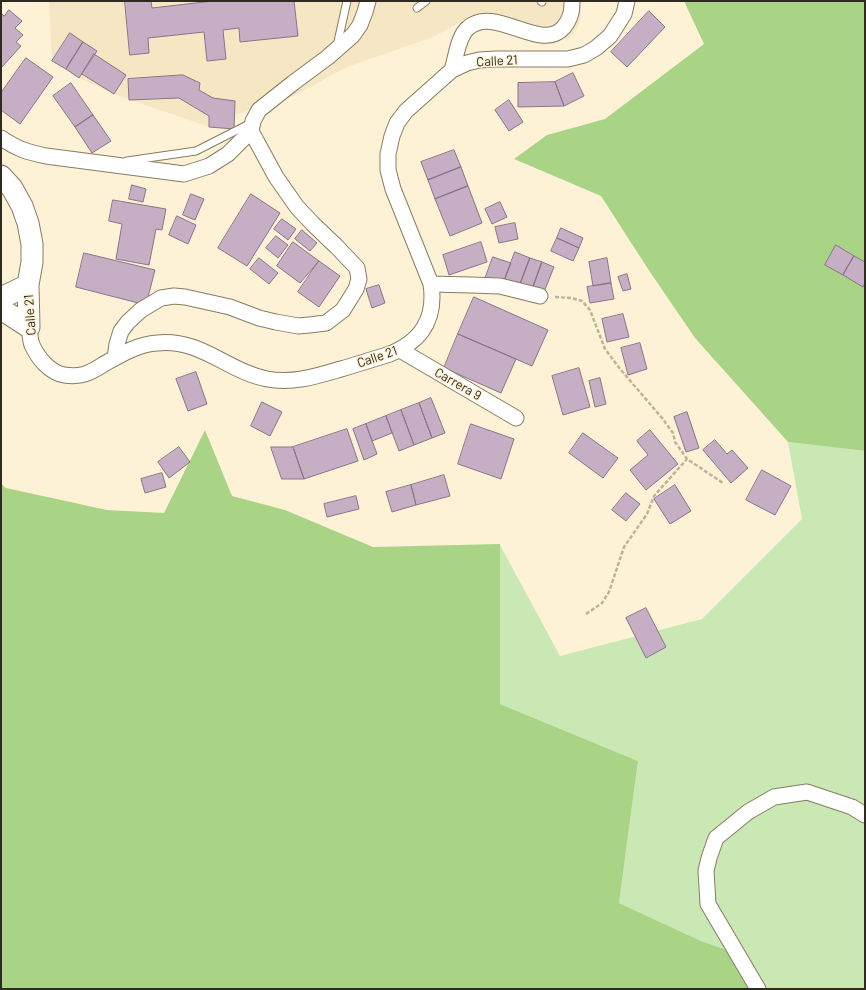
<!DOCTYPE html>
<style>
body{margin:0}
#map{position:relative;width:866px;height:990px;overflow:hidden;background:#fef2d6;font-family:Barlow,sans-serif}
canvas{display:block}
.frame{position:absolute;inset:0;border:2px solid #302b21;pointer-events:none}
</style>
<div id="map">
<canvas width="866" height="990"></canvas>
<div class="frame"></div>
</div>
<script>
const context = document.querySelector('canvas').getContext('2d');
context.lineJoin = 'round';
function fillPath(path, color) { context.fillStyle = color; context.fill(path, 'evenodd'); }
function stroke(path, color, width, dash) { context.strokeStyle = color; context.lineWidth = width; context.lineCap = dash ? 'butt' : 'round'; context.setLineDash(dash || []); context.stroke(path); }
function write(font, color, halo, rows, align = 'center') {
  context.font = font + ' Barlow,sans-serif'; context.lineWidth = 3; context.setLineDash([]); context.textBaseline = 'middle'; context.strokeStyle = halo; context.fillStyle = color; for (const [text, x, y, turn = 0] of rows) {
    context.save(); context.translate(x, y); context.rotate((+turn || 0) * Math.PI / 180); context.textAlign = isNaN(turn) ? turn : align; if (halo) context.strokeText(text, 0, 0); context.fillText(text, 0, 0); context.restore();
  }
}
fillPath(new Path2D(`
 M49,1H581V10L580,23L575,32L569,38L553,44L542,45L531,42L502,31L493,29L481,30L472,15L450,28L433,37L347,67L296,95L235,115L234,129L209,127L114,94L79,78L52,61Z`), '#f6e7c4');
fillPath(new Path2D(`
 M788,442L865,451V989H757L745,956L701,941L619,903L638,761L500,704V545L560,656L702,619L802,519Z`), '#cae8b4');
fillPath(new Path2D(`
 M684,1H865V451L788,442L695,338L648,269L601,196L514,159L547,135L605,119L704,44Z
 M205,430L232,496L285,510L373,547L500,544V704L638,761L619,903L701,941L745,956L757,989H1V484L6,488L107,510L164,513Z`), '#a9d486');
const building = new Path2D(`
 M125,1H151L152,8L213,1H294L298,36L240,42L239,28L223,30L226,59L207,61L204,32L148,38L149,53L130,55Z
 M9,10L22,21L15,28L23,35L16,42L21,46L1,68V13L4,16Z
 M649,11L665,27L627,67L611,52Z
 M70,33L83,42L66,69L52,61Z
 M83,42L97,51L79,78L66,69Z
 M94,54L126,75L114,94L82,74Z
 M26,58L53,77L20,124L1,110V93Z
 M573,73L584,96L564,106L555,82Z
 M183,75L200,83L199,90L213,98L235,101L234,129L209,127V116L179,98L129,100L128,79Z
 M555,82L564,106L518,107V83Z
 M71,83L93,115L75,127L53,96Z
 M509,100L523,122L509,131L495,110Z
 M93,115L111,141L92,153L75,127Z
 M454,150L461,167L428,180L421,162Z
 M461,167L468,186L435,199L428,180Z
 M132,185L146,189L143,202L129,199Z
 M468,186L482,223L450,236L435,199Z
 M191,194L204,199L195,220L183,215Z
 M251,194L280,213L247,266L218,248Z
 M113,200L166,209L162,230L156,229L149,265L116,259L122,224L109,221Z
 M500,202L507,217L492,224L485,209Z
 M177,216L196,225L188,244L169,235Z
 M282,219L296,229L288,240L274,229Z
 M515,223L518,239L499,243L495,227Z
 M561,228L583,238L579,248L557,238Z
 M302,230L317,243L310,251L295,239Z
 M276,236L288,245L278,258L266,248Z
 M557,238L579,248L573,261L551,251Z
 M293,242L319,261L300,283L277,266Z
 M481,242L487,262L449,275L443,255Z
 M836,245L854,256L843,275L825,265Z
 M515,252L530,258L519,287L503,284Z
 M84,253L155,270L146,305L76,287Z
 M854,256L865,262V283L863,287L843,275Z
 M493,257L511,263L503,284L484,282Z
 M259,258L278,273L269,284L250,269Z
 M530,258L542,262L532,290L519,287Z
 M607,258L611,283L593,286L589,262Z
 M319,261L340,276L319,307L298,292Z
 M542,262L554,267L544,292L532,290Z
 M627,274L631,289L623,291L618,277Z
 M611,283L614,299L590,303L587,287Z
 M379,285L385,303L372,308L366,289Z
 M474,297L548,330L532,366L458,334Z
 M623,314L629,337L607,342L602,319Z
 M458,334L516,359L501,393L444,368Z
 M640,343L647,369L628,375L621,348Z
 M579,368L590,407L563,415L552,376Z
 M196,372L207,404L188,411L176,379Z
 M600,378L606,404L595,407L589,381Z
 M431,398L445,433L432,438L419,403Z
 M262,402L282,412L270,436L251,426Z
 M419,403L432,438L414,445L401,410Z
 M401,410L414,445L399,451L386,416Z
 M687,412L699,448L686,452L674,417Z
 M386,416L392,433L372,441L366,424Z
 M366,424L377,454L364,460L353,429Z
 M471,424L514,439L501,479L458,464Z
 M347,429L358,461L304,479L293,447Z
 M650,430L678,464L646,490L630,470L648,455L637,441Z
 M583,433L618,458L603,478L569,453Z
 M715,440L727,454L732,450L748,468L731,483L703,450Z
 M179,447L190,462L169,478L158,462Z
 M271,447H293L304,479H282Z
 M762,470L791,486L775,515L746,500Z
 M162,473L166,487L145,493L141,479Z
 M444,475L450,496L416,505L411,485Z
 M411,485L416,505L392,512L386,492Z
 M675,485L691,511L670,524L654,499Z
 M626,493L640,504L626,521L612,510Z
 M356,496L359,509L327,517L324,504Z
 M646,608L666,647L646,658L626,618Z`);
fillPath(building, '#c6afc5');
stroke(building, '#897488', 1);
const service = new Path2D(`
 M541,1L542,2
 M417,8L426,1
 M337,46L347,1
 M127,161L196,151L253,122`);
const minor = new Path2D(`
 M452,70C456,58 458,36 468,28C495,4 541,54 564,27C571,18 572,11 572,1
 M1,138C17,149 27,152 46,156L184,174L209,166L228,154L251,131L253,121L259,110L293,83L328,57L353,35L360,25L365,12L368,1
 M431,284L471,285L500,286L540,296
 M29,327C30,333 30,340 32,345C38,358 49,372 64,375C71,376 79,376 85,374C91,372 98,368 104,364C120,355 138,344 157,343C200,338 227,371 267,379C293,384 317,376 341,369C358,364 374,359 390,354C422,341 436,318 431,284L393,189L388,170V154L392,136L397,123L406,111L452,70L467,63L479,60L496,59H568L584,55L596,48L610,36L624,14L627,1
 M400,350L516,418
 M115,358L117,344L121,331L128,322L141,310L161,298L174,296L185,297L230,307L259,318L276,322L298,326L309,325L326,323L343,310L356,289L359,279L357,268L337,247L313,224L297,207L276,177L251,131
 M758,989L708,904L706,871L709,858L716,838L748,812L774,797L807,792L852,807L865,815`);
const secondary = new Path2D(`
 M1,176L12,188L22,206L28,223L32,244V262L28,285L29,327
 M1,298L28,285
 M1,309L29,327`);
stroke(service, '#867c62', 9);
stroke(minor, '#867c62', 17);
stroke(secondary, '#867c62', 23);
stroke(new Path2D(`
 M555,297L571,298L582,301L590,310L605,349L621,370L662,418L673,433L675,442L687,459L723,483
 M586,614L602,603L609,592L624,547L647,514L654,496L687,459`), '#bdb39c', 2.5, [4, 2]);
stroke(service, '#fff', 7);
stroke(minor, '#fff', 15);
stroke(secondary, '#fff', 21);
write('13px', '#302b21', '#fef2d6', [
 ["Calle 21",497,61,-3],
 ["Calle 21",30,315,-94],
 ["Calle 21",377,357,-19],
 ["Carrera 9",458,384,30]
]);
</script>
